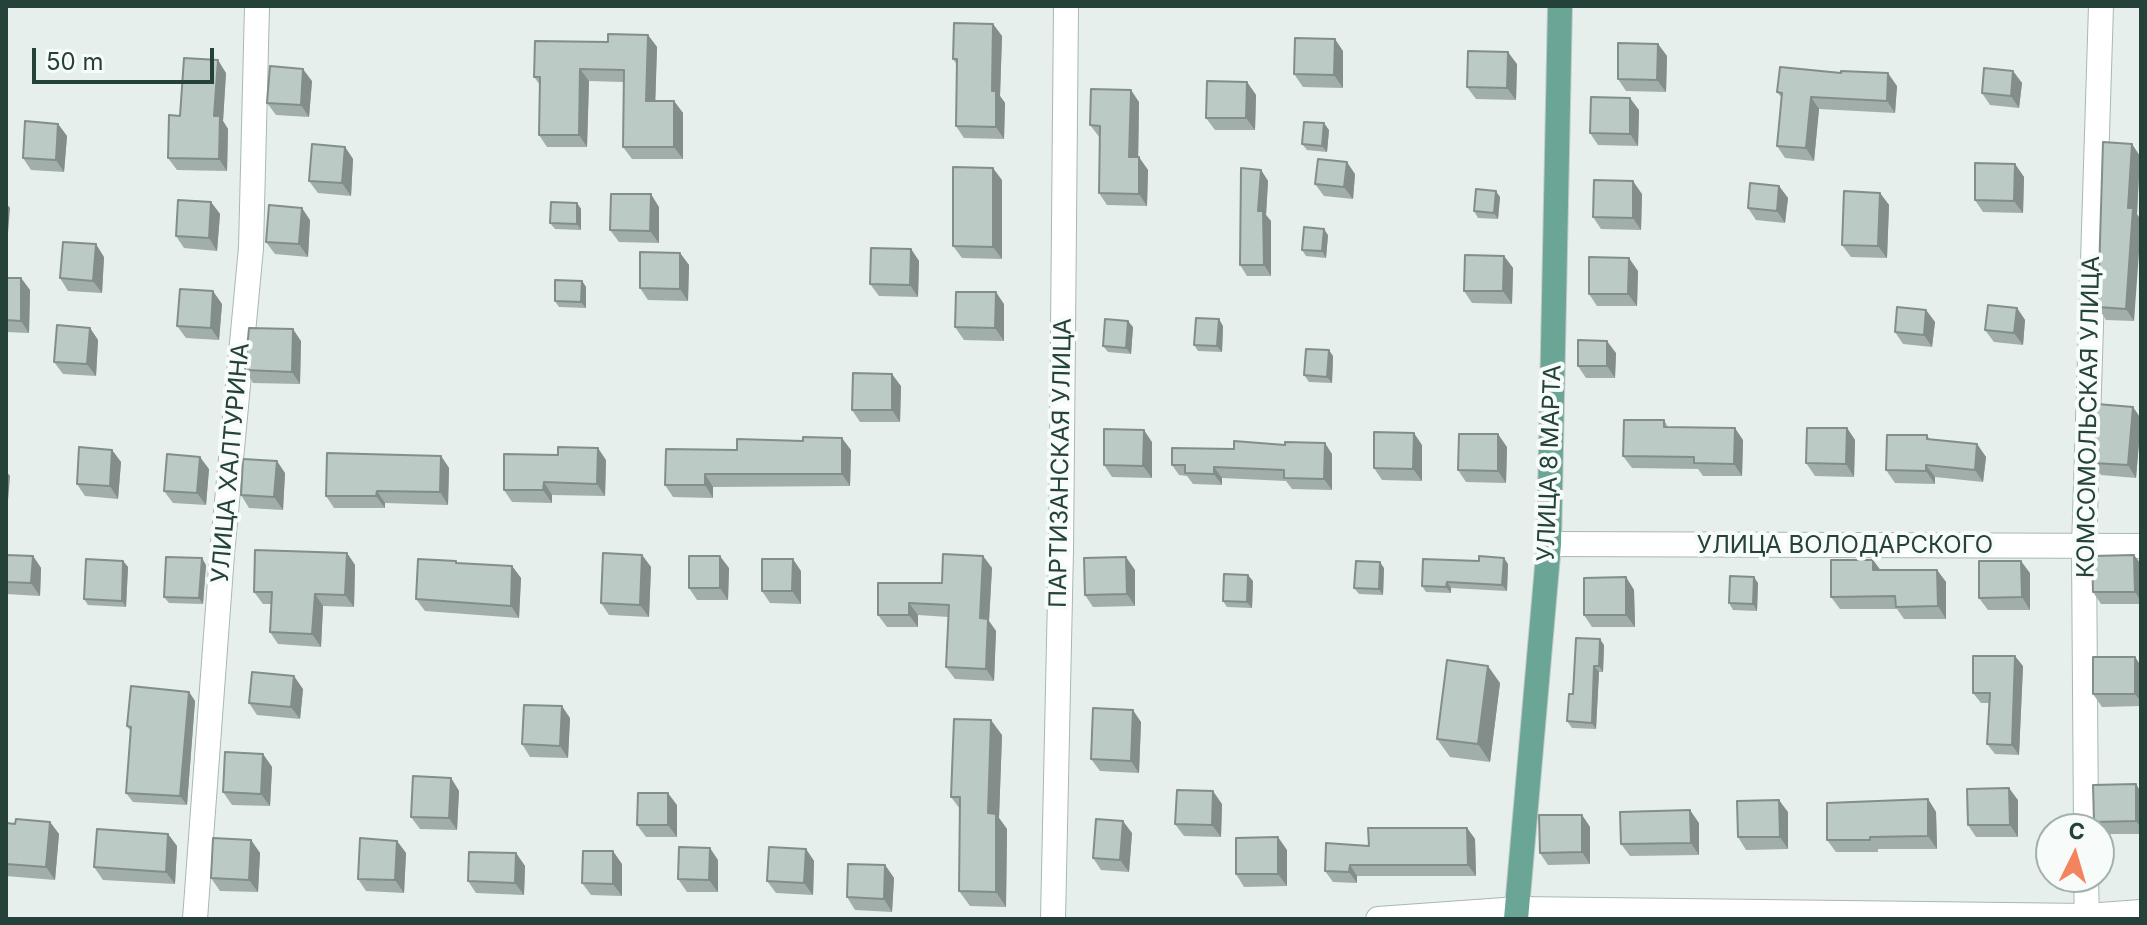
<!DOCTYPE html>
<meta charset="utf-8">
<style>
body{margin:0}
#map{position:relative;width:2147px;height:925px;overflow:hidden;background:#e6efeb;font-family:Inter,sans-serif}
canvas{display:block}
.frame{position:absolute;inset:0;border:8px solid #24423a;pointer-events:none}
.north{position:absolute;left:2035px;top:813px;width:80px;height:80px;box-sizing:border-box;background:#f7fbf9;border:2px solid #a3b1ad;border-radius:50%;rotate:5deg;font-size:22px;font-weight:700;line-height:32px;text-align:center;color:#24423a}
.north::after{content:'';display:block;margin:auto;width:28px;height:36px;background:#f4845f;clip-path:polygon(50% 0,100% 100%,50% 72%,0 100%)}
.scale{position:absolute;left:32px;top:48px;width:182px;height:36px;box-sizing:border-box;border:4px solid #24423a;border-top:0;padding-left:10px;font-size:24px;line-height:28px;white-space:nowrap;color:#24423a;-webkit-text-stroke:6px #f7fbf9;paint-order:stroke}
</style>
<div id="map">
<canvas width="2147" height="925"></canvas>
<div class="frame"></div>
<div class="north">С</div>
<div class="scale">50 m</div>
</div>
<script>
const context = document.querySelector('canvas').getContext('2d');
context.lineJoin = 'round';
function stroke(path, color, width, dash) { context.strokeStyle = color; context.lineWidth = width; context.lineCap = dash ? 'butt' : 'round'; context.setLineDash(dash || []); context.stroke(path); }
function fillPath(path, color) { context.fillStyle = color; context.fill(path, 'evenodd'); }
function write(font, color, halo, rows, align = 'center') {
  context.font = font + ' Inter,sans-serif'; context.lineWidth = 8; context.setLineDash([]); context.textBaseline = 'middle'; context.strokeStyle = halo; context.fillStyle = color; for (const [text, x, y, turn = 0] of rows) {
    context.save(); context.translate(x, y); context.rotate((+turn || 0) * Math.PI / 180); context.textAlign = isNaN(turn) ? turn : align; if (halo) context.strokeText(text, 0, 0); context.fillText(text, 0, 0); context.restore();
  }
}
const minor = new Path2D(`
 M1549,544L2141,546
 M2086,829L2084,548L2101,6
 M2086,877L2087,919
 M195,919L222,554L251,248L257,6
 M1053,919L1061,550L1066,6
 M1378,919L1518,909L2087,916L2141,912`);
const major = new Path2D(`
 M1516,919L1549,544L1560,6`);
stroke(minor, '#a8b8b2', 26);
stroke(major, '#c2cac8', 26);
stroke(minor, '#fff', 24);
stroke(major, '#6aa596', 24);
fillPath(new Path2D(`
 M993,24L1002,36L1000,96L1005,103L1004,139L964,138L956,126L957,65L953,59Z
 M648,35L657,47L655,101H674L683,113V159H632L623,147V82L589,81L587,147H547L539,135L540,85L534,77L608,42Z
 M1658,44L1667,56L1666,92L1626,91L1618,79Z
 M1343,51V88L1303,87L1294,74Z
 M1517,64L1516,100L1476,99L1467,87Z
 M2013,71L2022,83L2019,108L1990,105L1982,93Z
 M226,73L223,121L228,129L227,171L177,170L168,158L180,116Z
 M312,81L309,117L276,115L267,103Z
 M1247,82L1256,95L1255,130H1215L1206,118Z
 M1897,86L1895,113L1819,109L1814,161L1785,158L1777,146L1782,98L1777,92Z
 M1139,102L1138,157L1148,170L1147,206L1107,205L1099,193L1100,138L1090,125Z
 M1639,110L1638,146L1598,145L1590,133Z
 M58,124L67,136L64,172L31,170L23,158Z
 M1329,130L1327,152L1307,150L1302,144Z
 M345,147L353,159L351,196L318,193L309,181Z
 M2140,156L2137,214L2134,321L2106,320L2098,307Z
 M2015,164L2024,177L2023,213L1983,212L1975,200Z
 M1261,170L1268,181L1266,215L1271,221V276H1247L1240,265Z
 M1355,174L1353,199L1324,196L1315,184Z
 M1002,180V259L962,258L953,246Z
 M1779,186L1788,198L1785,223L1756,220L1748,208Z
 M1880,193L1889,205L1887,258L1851,257L1842,245Z
 M1642,194L1641,230L1601,229L1593,217Z
 M1500,197L1498,219L1478,218L1474,211Z
 M211,202L220,214L217,251L184,248L176,236Z
 M577,203L581,209V230L555,229L550,223Z
 M659,207V243L619,242L610,230Z
 M310,220L308,257L275,254L266,242Z
 M1328,235L1326,258L1306,256L1302,250Z
 M911,249L919,261L918,297L879,296L870,284Z
 M680,253L689,265L688,301L648,300L640,288Z
 M1504,256L1513,268L1512,304L1472,303L1464,291Z
 M104,257L102,293L68,291L60,278Z
 M1638,271L1637,306H1597L1589,294Z
 M6,278H21L30,290L29,333L6,332Z
 M582,281L586,287V308L559,307L555,301Z
 M222,304L219,340L186,338L177,326Z
 M1004,304V341L964,340L955,327Z
 M2017,308L2025,320L2023,345L1994,342L1985,330Z
 M1926,310L1935,322L1932,347L1903,344L1895,332Z
 M1223,326L1222,352L1198,351L1194,345Z
 M1133,327L1131,354L1108,352L1103,346Z
 M90,328L98,340L96,376L63,374L54,362Z
 M301,341L300,384L253,383L245,370Z
 M1616,353L1615,378H1586L1578,366Z
 M1333,356L1332,383L1309,382L1304,375Z
 M901,386L900,422H860L852,410Z
 M2133,407L2141,419L2136,478L2101,475L2093,463Z
 M1664,420L1668,427L1743,440L1742,476H1703L1698,469L1632,468L1623,456Z
 M1847,428L1855,440L1854,477L1815,476L1806,463Z
 M1927,435L1930,440L1977,444L1986,457L1983,482L1935,477V484L1895,483L1886,470Z
 M803,441L851,450L850,486L713,487V498L673,497L665,485L737,450Z
 M1152,442V478L1112,477L1104,465Z
 M1422,445V481L1382,480L1374,468Z
 M1507,447L1506,483L1466,482L1458,470Z
 M112,450L121,462L118,499L85,496L77,484Z
 M1332,454V490L1292,489L1286,481L1222,478V485L1193,484L1187,476L1179,475L1172,465Z
 M441,456L449,468L448,505L385,503V508H334L326,496Z
 M606,460L605,496L552,495V503L512,502L504,490Z
 M209,469L206,505L173,503L164,491Z
 M285,473L283,510L249,508L241,495Z
 M347,553L355,565L354,607L323,606L321,647L278,644L270,632L271,604H263L254,592Z
 M6,555L33,556L41,568L40,596L6,594Z
 M642,555L651,567L649,617L609,615L601,603Z
 M983,556L992,568L989,621L996,631L994,681L955,679L946,667L948,617L918,615V627H887L878,615L942,583Z
 M1873,560L1880,570H1937L1946,582V619H1904L1897,609H1840L1831,597Z
 M123,561L128,567L126,607L88,605L84,599Z
 M456,561L458,564L512,566L521,578L519,618L425,611L416,599Z
 M1508,564L1507,591L1451,588V593L1426,592L1422,586Z
 M2141,564V604H2101L2093,592Z
 M206,565L203,604L169,603L164,597Z
 M729,568L728,600H697L689,588Z
 M1384,568L1383,595L1359,594L1354,588Z
 M1135,570V606L1093,607L1085,595Z
 M801,571V604L770,603L762,591Z
 M2030,573V610H1988L1979,598Z
 M1626,577L1634,590L1635,627H1592L1584,615Z
 M1253,581L1252,608L1227,607L1223,601Z
 M1758,583L1757,611L1733,610L1729,603Z
 M1604,645L1603,672H1599L1596,729L1572,728L1567,721L1573,694Z
 M2135,657L2141,666V706L2102,707L2093,694Z
 M2023,666L2019,755L1995,754L1987,744L1989,703H1981L1973,693Z
 M1500,683L1490,762L1450,757L1437,739Z
 M303,689L300,719L257,715L249,703Z
 M189,692L195,701L187,805L133,802L126,793L131,732L127,726Z
 M570,718L568,758L530,757L522,744Z
 M1141,722L1139,773L1100,771L1091,759Z
 M1002,735L999,818L1007,829L1006,907L970,906L959,891L960,809L951,797Z
 M263,754L272,767L270,806L232,805L223,792Z
 M451,778L459,791L457,830L420,829L411,817Z
 M2141,792V834H2102L2094,822Z
 M1928,799L1936,812L1937,849H1878V852H1836L1827,840Z
 M2018,800V837H1976L1968,825Z
 M1222,804L1221,837L1184,836L1175,824Z
 M677,805V837H646L637,825Z
 M1788,812V849L1746,850L1738,837Z
 M1582,815L1590,827V864L1548,865L1540,853Z
 M50,822L59,834L55,880L6,876V823L15,824Z
 M1699,823V855L1630,856L1621,844Z
 M1467,828L1475,839L1476,876H1357V883L1333,882L1325,871L1369,846Z
 M1132,833L1129,872L1101,870L1093,858Z
 M168,834L177,846L175,884L103,880L94,867Z
 M251,840L260,853L258,892L220,891L211,878Z
 M397,841L406,853L404,893L366,891L358,879Z
 M806,849L814,861L813,895L776,893L767,881Z
 M1287,850V886L1244,887L1236,874Z
 M516,853L525,866L524,895L476,893L468,881Z
 M718,860V892H687L678,879Z
 M622,864V896L591,895L582,883Z
 M885,865L894,878L892,912L855,910L847,897Z`), '#a1aea9');
fillPath(new Path2D(`
 M993,24L1002,36L1000,96L1005,103L1004,139L996,127L992,91Z
 M648,35L657,47L655,113L646,101Z
 M1335,39L1343,51V88L1334,75Z
 M1658,44L1667,56L1666,92L1657,80Z
 M1508,52L1517,64L1516,100L1507,88Z
 M218,60L226,73L223,121L228,129L227,171L219,159L214,116Z
 M303,69L312,81L309,117L301,105Z
 M580,69L589,81L587,147L579,135Z
 M2013,71L2022,83L2019,108L2011,96Z
 M1888,73L1897,86L1895,113L1887,101Z
 M1247,82L1256,95L1255,130L1246,118Z
 M1131,90L1139,102L1138,169L1129,157Z
 M1811,97L1819,109L1814,161L1806,148Z
 M1630,98L1639,110L1638,146L1630,134Z
 M674,101L683,113V159L674,147Z
 M1324,123L1329,130L1327,152L1322,146Z
 M58,124L67,136L64,172L56,160Z
 M2132,144L2140,156L2137,214L2141,220V225L2134,321L2126,309L2128,208Z
 M345,147L353,159L351,196L342,183Z
 M1139,157L1148,170L1147,206L1139,194Z
 M1347,162L1355,174L1353,199L1344,187Z
 M2015,164L2024,177L2023,213L2014,201Z
 M993,168L1002,180V259L993,247Z
 M1261,170L1268,181L1266,215L1271,221V276L1264,265L1258,211Z
 M1633,181L1642,194L1641,230L1633,218Z
 M1779,186L1788,198L1785,223L1777,211Z
 M1496,191L1500,197L1498,219L1494,213Z
 M1880,193L1889,205L1887,258L1878,246Z
 M651,194L659,207V243L650,231Z
 M211,202L220,214L217,251L209,238Z
 M6,203L10,208L7,245L6,243Z
 M577,203L581,209V230L577,224Z
 M302,208L310,220L308,257L299,244Z
 M1324,229L1328,235L1326,258L1322,251Z
 M96,244L104,257L102,293L93,281Z
 M911,249L919,261L918,297L910,285Z
 M680,253L689,265L688,301L680,289Z
 M1504,256L1513,268L1512,304L1503,291Z
 M1629,258L1638,271L1637,306L1628,294Z
 M21,278L30,290L29,333L21,321Z
 M582,281L586,287V308L581,302Z
 M213,291L222,304L219,340L211,328Z
 M996,292L1004,304V341L995,328Z
 M2017,308L2025,320L2023,345L2014,333Z
 M1926,310L1935,322L1932,347L1924,335Z
 M1219,319L1223,326L1222,352L1217,346Z
 M1128,321L1133,327L1131,354L1126,348Z
 M90,328L98,340L96,376L87,364Z
 M293,329L301,341L300,384L292,372Z
 M1607,341L1616,353L1615,378L1607,366Z
 M1329,350L1333,356L1332,383L1327,377Z
 M892,374L901,386L900,422L892,410Z
 M2133,407L2141,419L2136,478L2128,465Z
 M1735,428L1743,440L1742,476L1734,464Z
 M1847,428L1855,440L1854,477L1846,464Z
 M1144,430L1152,442V478L1143,466Z
 M1414,433L1422,445V481L1413,469Z
 M1498,434L1507,447L1506,483L1498,471Z
 M842,438L851,450L850,486L842,474Z
 M1325,443L1332,454V490L1324,479Z
 M1977,444L1986,457L1983,482L1975,470Z
 M598,448L606,460L605,496L597,484Z
 M112,450L121,462L118,499L110,486Z
 M441,456L449,468L448,505L440,492Z
 M200,457L209,469L206,505L197,493Z
 M277,461L285,473L283,510L274,497Z
 M1926,465L1935,477V484L1926,471Z
 M1214,467L1222,478V485L1214,474Z
 M6,471L10,476L7,513L6,511Z
 M705,474L713,487V498L705,485Z
 M544,482L552,495V503L543,490Z
 M377,491L385,503V508L376,496Z
 M347,553L355,565L354,607L345,595Z
 M642,555L651,567L649,617L640,605Z
 M2134,555L2141,564V601L2135,592Z
 M33,556L41,568L40,596L31,583Z
 M720,556L729,568L728,600L720,588Z
 M983,556L992,568L989,621L996,631L994,681L986,669L980,618Z
 M1126,557L1135,570V606L1127,594Z
 M202,558L206,565L203,604L199,598Z
 M1504,558L1508,564L1507,591L1502,585Z
 M793,559L801,571V604L792,591Z
 M1873,560L1882,572L1873,570Z
 M123,561L128,567L126,607L122,601Z
 M2021,561L2030,573V610L2022,597Z
 M1380,562L1384,568L1383,595L1379,589Z
 M512,566L521,578L519,618L511,606Z
 M1937,570L1946,582V619L1938,606Z
 M1248,575L1253,581L1252,608L1247,602Z
 M1626,577L1634,590L1635,627L1626,615Z
 M1754,577L1758,583L1757,611L1753,604Z
 M1447,582L1451,588V593L1446,587Z
 M315,594L323,606L321,647L312,634Z
 M909,603L918,615V627L909,615Z
 M1600,639L1604,645L1603,672L1599,666Z
 M2015,656L2023,666L2019,755L2012,745Z
 M2135,657L2141,666V702L2135,694Z
 M1488,666L1500,683L1490,762L1478,744Z
 M1594,666L1599,672L1596,729L1592,723Z
 M294,676L303,689L300,719L291,707Z
 M189,692L195,701L187,805L180,796Z
 M562,706L570,718L568,758L560,746Z
 M1133,710L1141,722L1139,773L1131,761Z
 M991,720L1002,735L999,818L1007,829L1006,907L996,892L988,813Z
 M263,754L272,767L270,806L261,794Z
 M451,778L459,791L457,830L449,818Z
 M2136,784L2141,792V828L2136,821Z
 M2009,788L2018,800V837L2010,825Z
 M1213,791L1222,804L1221,837L1212,825Z
 M668,793L677,805V837L668,825Z
 M1928,799L1936,812L1937,849L1928,836Z
 M1779,800L1788,812V849L1780,837Z
 M1690,810L1699,823V855L1691,843Z
 M1582,815L1590,827V864L1582,852Z
 M1123,821L1132,833L1129,872L1120,860Z
 M50,822L59,834L55,880L46,867Z
 M1467,828L1475,839L1476,876L1468,865Z
 M168,834L177,846L175,884L166,872Z
 M1278,837L1287,850V886L1278,874Z
 M251,840L260,853L258,892L249,880Z
 M397,841L406,853L404,893L395,880Z
 M710,848L718,860V892L709,880Z
 M806,849L814,861L813,895L804,883Z
 M613,851L622,864V896L613,884Z
 M516,853L525,866L524,895L515,883Z
 M885,865L894,878L892,912L884,899Z
 M1350,865L1357,876V883L1349,872Z`), '#838d89');
const building = new Path2D(`
 M954,23L993,24L992,91H996V127L956,126L957,59H953Z
 M608,34L648,35L646,101H674V147H623L624,70L580,69L579,135H539L540,77H534L535,41L608,42Z
 M1295,38L1335,39L1334,75L1294,74Z
 M1618,43L1658,44L1657,80L1618,79Z
 M1468,51L1508,52L1507,88L1467,87Z
 M184,58L218,60L214,116H220L219,159L168,158L169,115L180,116Z
 M270,66L303,69L301,105L267,103Z
 M1780,67L1841,73V71L1888,73L1887,101L1811,97L1806,148L1777,146L1782,93L1777,92Z
 M1984,68L2013,71L2011,96L1982,93Z
 M1207,81L1247,82L1246,118H1206Z
 M1091,89L1131,90L1129,157H1139V194L1099,193L1100,126L1090,125Z
 M1591,97L1630,98V134L1590,133Z
 M25,121L58,124L56,160L23,158Z
 M1304,122L1324,123L1322,146L1302,144Z
 M2103,142L2132,144L2128,208H2133L2126,309L2098,307Z
 M312,144L345,147L342,183L309,181Z
 M1318,159L1347,162L1344,187L1315,184Z
 M1975,163L2015,164L2014,201L1975,200Z
 M953,167L993,168V247L953,246Z
 M1241,168L1261,170L1258,211H1263L1264,265H1240Z
 M1594,180L1633,181V218L1593,217Z
 M1750,183L1779,186L1777,211L1748,208Z
 M1476,189L1496,191L1494,213L1474,211Z
 M1844,191L1880,193L1878,246L1842,245Z
 M611,194H651L650,231L610,230Z
 M178,200L211,202L209,238L176,236Z
 M551,202L577,203V224L550,223Z
 M269,205L302,208L299,244L266,242Z
 M1304,227L1324,229L1322,251L1302,250Z
 M63,242L96,244L93,281L60,278Z
 M871,248L911,249L910,285L870,284Z
 M640,252L680,253V289L640,288Z
 M1465,255L1504,256L1503,291H1464Z
 M1589,257L1629,258L1628,294H1589Z
 M6,278H21V321L6,320Z
 M555,280L582,281L581,302L555,301Z
 M180,289L213,291L211,328L177,326Z
 M956,292H996L995,328L955,327Z
 M1988,305L2017,308L2014,333L1985,330Z
 M1897,307L1926,310L1924,335L1895,332Z
 M1196,318L1219,319L1217,346L1194,345Z
 M1105,319L1128,321L1126,348L1103,346Z
 M57,325L90,328L87,364L54,362Z
 M249,328L293,329L292,372L245,370Z
 M1578,340L1607,341V366H1578Z
 M1306,349L1329,350L1327,377L1304,375Z
 M853,373L892,374V410H852Z
 M2097,404L2133,407L2128,465L2093,463Z
 M1624,420H1664V427L1735,428L1734,464L1694,463V457L1623,456Z
 M1807,428H1847L1846,464L1806,463Z
 M1104,429L1144,430L1143,466L1104,465Z
 M1374,432L1414,433L1413,469L1374,468Z
 M1459,434H1498V471L1458,470Z
 M1887,435H1927V439L1977,444L1975,470L1926,465V471L1886,470Z
 M803,437L842,438V474H705V485H665L666,449L737,450V439L803,441Z
 M1234,441L1285,445V442L1325,443L1324,479L1284,478V470L1214,467V474L1185,473V465H1172V448L1234,449Z
 M79,447L112,450L110,486L77,484Z
 M558,447L598,448L597,484L544,482L543,490H504V454L558,455Z
 M327,453L441,456L440,492L377,491L376,496H326Z
 M167,454L200,457L197,493L164,491Z
 M243,459L277,461L274,497L241,495Z
 M255,550L347,553L345,595L315,594L312,634L270,632L272,592H254Z
 M603,553L642,555L640,605L601,603Z
 M943,554L983,556L980,618L988,619L986,669L946,667L949,605L909,603V615H878V583H942Z
 M6,555L33,556L31,583L6,582Z
 M2134,555L2135,592H2093L2092,556Z
 M689,556H720V588H689Z
 M1479,556L1504,558L1502,585L1447,582L1446,587L1422,586L1423,559L1479,561Z
 M166,557L202,558L199,598L164,597Z
 M1126,557L1127,594L1085,595L1084,558Z
 M86,559L123,561L122,601L84,599Z
 M418,559L456,561V563L512,566L511,606L416,599Z
 M762,559H793L792,591H762Z
 M1831,560H1873V570H1937L1938,606L1896,607L1895,596L1831,597Z
 M1356,561L1380,562L1379,589L1354,588Z
 M1979,561H2021L2022,597L1979,598Z
 M1224,574L1248,575L1247,602L1223,601Z
 M1730,576L1754,577L1753,604L1729,603Z
 M1626,577V615H1584V578Z
 M1576,638L1600,639L1599,666H1594L1592,723L1567,721L1569,694H1573Z
 M1973,656H2015L2012,745L1987,744L1990,693H1973Z
 M2093,657H2135V694H2093Z
 M1447,660L1488,666L1478,744L1437,739Z
 M252,672L294,676L291,707L249,703Z
 M131,686L189,692L180,796L126,793L131,727L127,726Z
 M524,705L562,706L560,746L522,744Z
 M1093,708L1133,710L1131,761L1091,759Z
 M954,719L991,720L988,813L996,814V892L959,891L960,797H951Z
 M225,752L263,754L261,794L223,792Z
 M413,776L451,778L449,818L411,817Z
 M2136,784V821L2094,822L2093,785Z
 M2009,788L2010,825H1968L1967,789Z
 M1177,790L1213,791L1212,825L1175,824Z
 M638,793H668V825H637Z
 M1928,799V836L1870,837V840H1827V803Z
 M1779,800L1780,837H1738L1737,801Z
 M1690,810L1691,843L1621,844L1620,812Z
 M1539,815H1582V852L1540,853Z
 M16,819L50,822L46,867L6,864V823L15,824Z
 M1096,819L1123,821L1120,860L1093,858Z
 M1368,828H1467L1468,865H1350L1349,872L1325,871L1326,843L1369,846Z
 M97,829L168,834L166,872L94,867Z
 M1278,837V874H1236V838Z
 M213,838L251,840L249,880L211,878Z
 M360,838L397,841L395,880L358,879Z
 M679,847L710,848L709,880L678,879Z
 M769,847L806,849L804,883L767,881Z
 M583,851H613V884L582,883Z
 M469,852L516,853L515,883L468,881Z
 M848,864L885,865L884,899L847,897Z`);
fillPath(building, '#bbcac4');
stroke(building, '#838d89', 2);
write('24px', '#24423a', '#f7fbf9', [
 ["КОМСОМОЛЬСКАЯ УЛИЦА",2089,417,-89],
 ["УЛИЦА ХАЛТУРИНА",231,463,-85],
 ["ПАРТИЗАНСКАЯ УЛИЦА",1061,463,-89],
 ["УЛИЦА 8 МАРТА",1550,463,-88],
 ["УЛИЦА ВОЛОДАРСКОГО",1845,546]
]);
</script>
